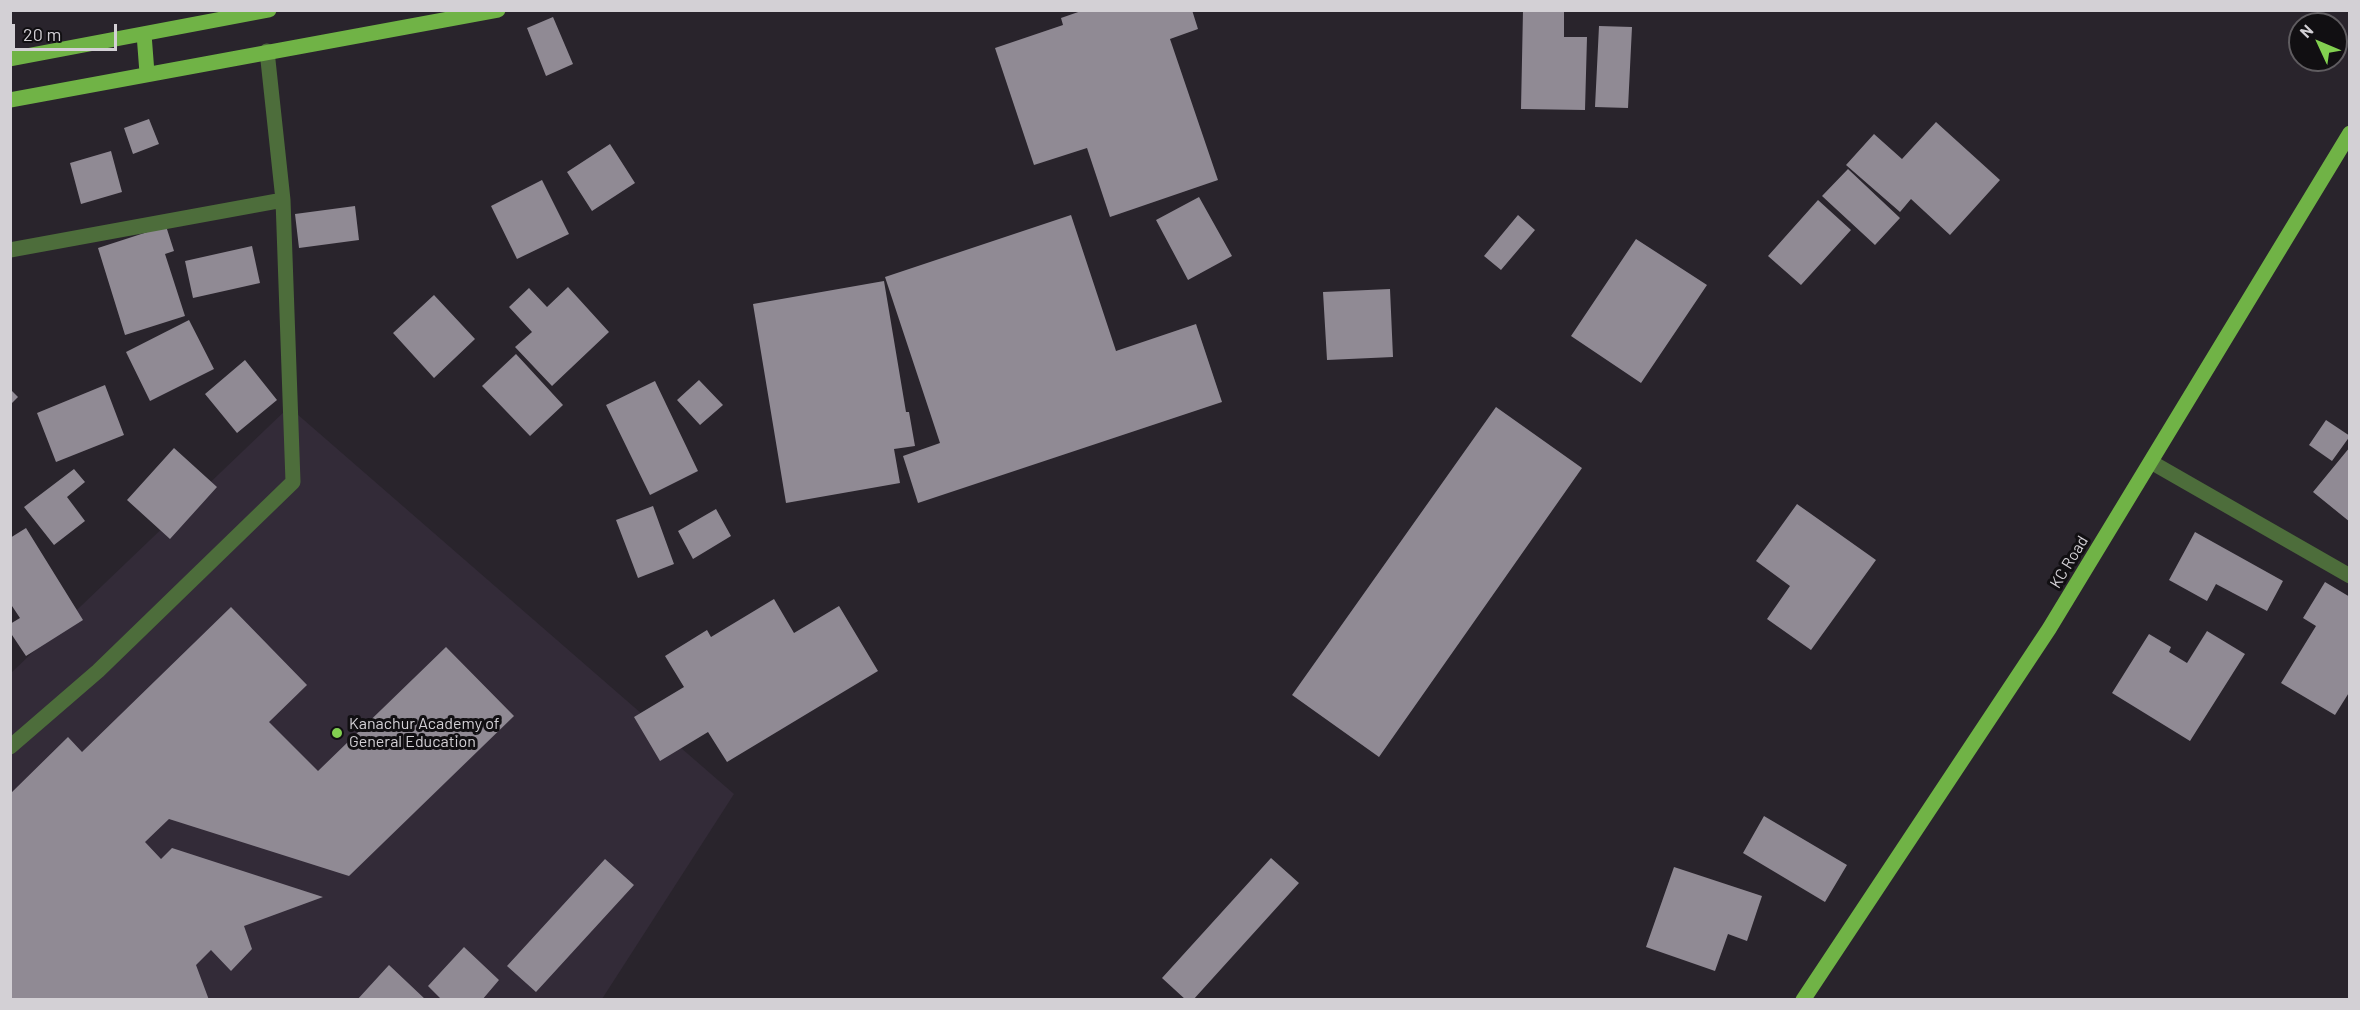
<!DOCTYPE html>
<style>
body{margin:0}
#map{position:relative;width:2360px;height:1010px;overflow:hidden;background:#29242c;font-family:Barlow,sans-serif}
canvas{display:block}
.frame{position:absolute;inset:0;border:12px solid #d3d0d5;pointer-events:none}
.north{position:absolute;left:2288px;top:12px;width:60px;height:60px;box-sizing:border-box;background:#110f12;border:2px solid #5f5c60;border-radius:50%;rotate:314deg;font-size:16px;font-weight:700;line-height:24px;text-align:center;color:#d3d0d5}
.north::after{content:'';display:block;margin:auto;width:21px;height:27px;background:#82d050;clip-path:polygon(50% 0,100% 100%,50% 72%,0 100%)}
.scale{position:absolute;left:12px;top:24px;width:105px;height:27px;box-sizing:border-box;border:3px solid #d3d0d5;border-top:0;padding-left:8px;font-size:18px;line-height:21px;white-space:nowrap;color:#d3d0d5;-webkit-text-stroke:4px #110f12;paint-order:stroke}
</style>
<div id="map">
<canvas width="2360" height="1010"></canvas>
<div class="frame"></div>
<div class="north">N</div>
<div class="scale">20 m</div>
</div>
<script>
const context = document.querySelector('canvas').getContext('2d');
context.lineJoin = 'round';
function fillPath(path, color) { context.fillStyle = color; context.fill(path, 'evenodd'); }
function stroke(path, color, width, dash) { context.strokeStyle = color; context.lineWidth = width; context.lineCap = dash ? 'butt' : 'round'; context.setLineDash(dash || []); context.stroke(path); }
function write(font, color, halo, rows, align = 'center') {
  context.font = font + ' Barlow,sans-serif'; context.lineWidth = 6; context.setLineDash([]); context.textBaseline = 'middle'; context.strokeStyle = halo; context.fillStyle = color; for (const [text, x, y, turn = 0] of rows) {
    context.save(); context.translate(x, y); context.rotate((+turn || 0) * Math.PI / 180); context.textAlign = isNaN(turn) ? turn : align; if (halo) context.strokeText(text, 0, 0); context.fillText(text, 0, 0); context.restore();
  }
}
fillPath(new Path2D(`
 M289,407L734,794L602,999L11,1000V673Z`), '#332b38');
fillPath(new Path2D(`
 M1084,10H1192L1198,29L1170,39L1218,180L1110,217L1087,148L1034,165L995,48L1063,25L1061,18Z
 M1523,10H1564V37H1587L1585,110L1521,109Z
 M553,17L573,64L546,76L527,28Z
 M1599,26L1632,27L1628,108L1595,107Z
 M149,119L159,144L133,154L124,128Z
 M1936,122L2000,180L1950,235L1911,199L1900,212L1846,165L1874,134L1902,159Z
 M610,144L635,183L592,211L567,172Z
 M111,151L122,192L81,204L70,163Z
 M1848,169L1900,218L1875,245L1822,196Z
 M542,180L569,234L517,259L491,206Z
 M1199,197L1232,256L1188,280L1156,220Z
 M1818,200L1851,230L1801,285L1768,256Z
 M355,206L359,240L299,248L295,214Z
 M1071,215L1116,351L1196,324L1222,402L918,503L903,456L940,443L885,277Z
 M1518,215L1535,230L1501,270L1484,256Z
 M166,226L174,251L165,254L185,316L125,335L98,248Z
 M1636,239L1707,285L1641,383L1571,336Z
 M252,246L260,283L193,298L185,261Z
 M884,281L906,412H909L915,446L894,449L900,483L786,503L753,304Z
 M568,287L609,332L552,386L515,347L532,332L509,307L529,288L547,307Z
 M1390,289L1393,357L1327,360L1323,292Z
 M434,295L475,339L434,378L393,333Z
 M189,320L214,369L150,401L126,352Z
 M516,354L563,405L530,436L482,386Z
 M245,360L277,400L237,433L205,394Z
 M699,380L723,405L700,425L677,400Z
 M655,381L698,471L650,495L606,405Z
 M105,385L124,435L56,462L37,413Z
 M10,389L18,397L10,405Z
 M1496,407L1582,468L1379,757L1292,695Z
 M2326,420L2350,436L2332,461L2309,445Z
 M2350,447V522L2313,492Z
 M174,448L217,487L170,539L127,500Z
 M74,469L85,482L67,497L85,521L54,545L24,507Z
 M1797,504L1876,560L1811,650L1767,619L1790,586L1756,561Z
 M653,506L674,564L638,578L616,520Z
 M716,509L731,536L693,559L678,531Z
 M26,528L83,620L26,656L10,632V624L20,618L10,603V538Z
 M2195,532L2283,581L2267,611L2216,584L2207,601L2169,580Z
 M2325,582L2350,597V691L2335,715L2281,683L2316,626L2303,618Z
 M774,599L794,633L839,606L878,671L727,762L708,732L660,761L634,717L684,687L665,656L707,630L711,637Z
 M231,607L307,685L269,722L318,771L446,647L514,716L349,876L169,819L145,842L161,859L172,848L323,897L244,926L252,949L231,971L211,950L196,965L209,1000H10V794L68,737L82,752Z
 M2207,631L2245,654L2190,741L2112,693L2149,634L2171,647L2169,652L2187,663Z
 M1764,816L1847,865L1825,902L1743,853Z
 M1271,858L1299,883L1193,1000H1186L1162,978Z
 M605,859L634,885L536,992L507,966Z
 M1674,867L1762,896L1747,941L1728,934L1715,971L1646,947Z
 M464,947L499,980L482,1000H442L428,986Z
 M389,965L426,1000H357Z`), '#908a94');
stroke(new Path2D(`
 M10,250L283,200
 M2151,462L2350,576
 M10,747L98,671L293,482L283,200L267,51`), '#4d6d3b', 15);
stroke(new Path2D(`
 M144,34L147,73
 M10,59L269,10
 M10,100L498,10
 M1803,1000L2049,629L2350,133`), '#70b346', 15);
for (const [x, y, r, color] of [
 [337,733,6,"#82d050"]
]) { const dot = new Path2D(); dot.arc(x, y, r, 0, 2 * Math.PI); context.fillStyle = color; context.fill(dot); stroke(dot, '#110f12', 2); }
write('16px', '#d3d0d5', '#110f12', [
 ["KC Road",2069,562,-59]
]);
write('16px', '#d3d0d5', '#110f12', [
 ["Kanachur Academy of",349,724],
 ["General Education",349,742]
], 'left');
</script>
